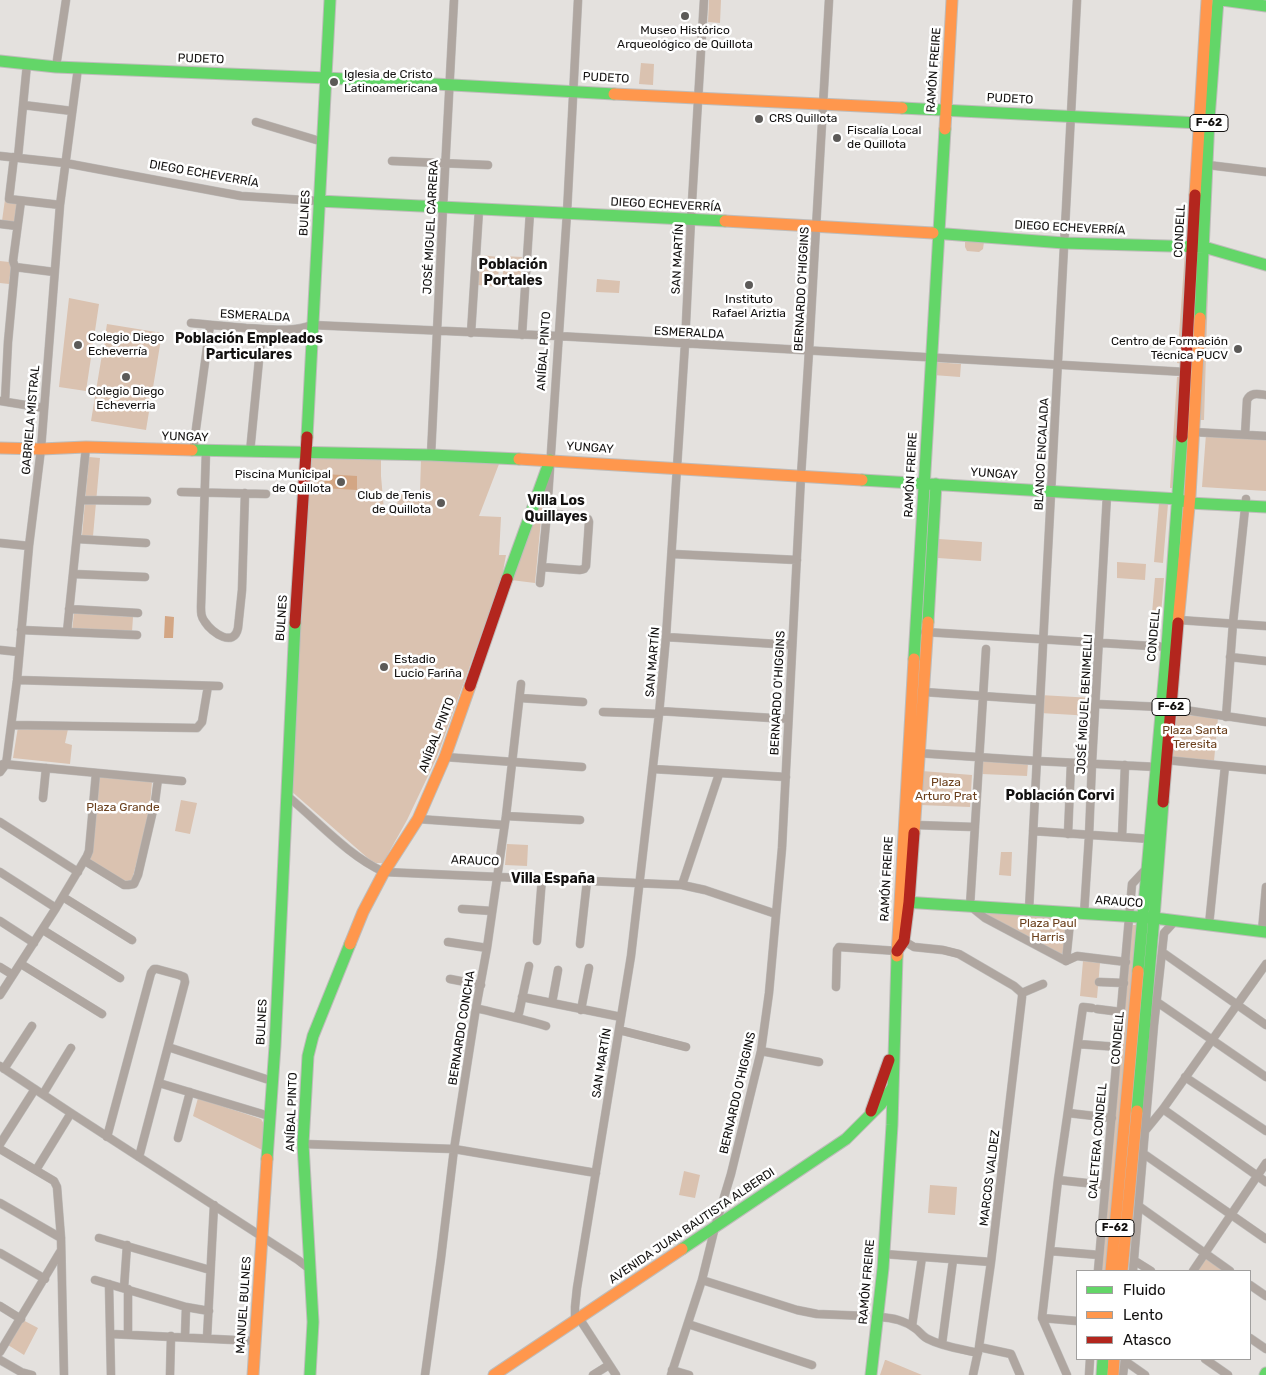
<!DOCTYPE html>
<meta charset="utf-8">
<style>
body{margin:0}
#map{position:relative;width:1266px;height:1375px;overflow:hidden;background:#e4e1de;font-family:Rubik,sans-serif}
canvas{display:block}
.legend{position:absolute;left:1076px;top:1270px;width:175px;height:90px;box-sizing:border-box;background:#fff;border:1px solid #a1a09f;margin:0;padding:6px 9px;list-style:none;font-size:15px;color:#131110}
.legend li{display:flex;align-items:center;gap:10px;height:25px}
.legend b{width:25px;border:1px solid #a1a09f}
</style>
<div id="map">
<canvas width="1266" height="1375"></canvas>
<ul class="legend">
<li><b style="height:6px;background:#63d668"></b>Fluido</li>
<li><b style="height:6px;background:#ff974d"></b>Lento</li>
<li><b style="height:6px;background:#b3261e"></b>Atasco</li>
</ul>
</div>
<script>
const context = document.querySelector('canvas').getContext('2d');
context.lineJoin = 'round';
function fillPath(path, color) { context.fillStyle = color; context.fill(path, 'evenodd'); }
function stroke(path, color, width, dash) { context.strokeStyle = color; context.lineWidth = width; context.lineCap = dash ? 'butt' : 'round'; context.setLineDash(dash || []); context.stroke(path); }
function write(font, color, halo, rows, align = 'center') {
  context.font = font + ' Rubik,sans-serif'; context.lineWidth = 5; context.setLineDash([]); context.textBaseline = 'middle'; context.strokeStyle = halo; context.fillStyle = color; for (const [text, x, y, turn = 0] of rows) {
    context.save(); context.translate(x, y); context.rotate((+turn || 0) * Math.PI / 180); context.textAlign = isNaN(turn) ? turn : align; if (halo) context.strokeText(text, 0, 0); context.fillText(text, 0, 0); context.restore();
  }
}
fillPath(new Path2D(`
 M709,0H721L720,23L708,22Z
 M641,63L654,64L653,85L639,84Z
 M10,163L17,164L13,201L18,202L16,223L2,221Z
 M965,241L984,242L983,249L979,252L967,251L965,247Z
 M1188,250L1183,364L1177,363L1185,251Z
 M480,255L499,257L498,287L478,285Z
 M504,256L522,257L520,287L502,286Z
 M1209,258L1204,420H1197Z
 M0,261L9,262L11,267L9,284L0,283Z
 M597,279L620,281L619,293L596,292Z
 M69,298L99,304L86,391L59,387Z
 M107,324L162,333L146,430L91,421Z
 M934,362L961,364L960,377L933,375Z
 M1177,377H1182L1176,488H1170Z
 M1206,434L1266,438V491L1202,487Z
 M89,457L100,458L93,536H82Z
 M311,458L381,459V476L384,510L397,514L398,491L420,492L421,460L499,464L479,516L501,517L499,555H506L502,577L437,757L407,820L383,863H376L370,860L290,790Z
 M544,488L535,583L511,580Z
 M1159,503L1168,504L1163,563L1154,562Z
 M939,539L982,542L981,561L938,558Z
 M1117,562L1146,564L1145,580L1117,578Z
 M1155,578H1164L1159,638L1150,637Z
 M74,613L133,617L132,632L72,631Z
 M1040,695L1093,698L1092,716L1040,713Z
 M1177,714L1218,718L1214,761L1172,757Z
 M18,727L68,729L65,743L72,745L70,764L13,758Z
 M983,761L1028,763L1027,776L982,774Z
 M922,771L972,775L970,807L920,805Z
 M99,777L152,782L149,816L132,880L125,883L88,858Z
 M181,800L197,803L190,834L175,831Z
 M507,844L528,845L527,866L505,865Z
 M1001,852H1012L1011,876L999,875Z
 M983,911L1064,917L1067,920L1064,951L1062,954L1058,955L983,916Z
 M1131,925H1139L1108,1271H1102Z
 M1083,961L1100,963L1097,998L1080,996Z
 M198,1098L261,1119L264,1124L262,1150L193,1116Z
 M684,1171L700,1175L695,1198L679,1195Z
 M930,1185L957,1187L955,1215L928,1213Z
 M1204,1256L1226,1271H1194Z
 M21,1319L38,1328L24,1355L8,1345Z
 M885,1360H886L922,1375H880Z`), '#dac2b0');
fillPath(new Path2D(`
 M325,474L357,476V490L324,488Z
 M165,616L174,617L173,638H164Z`), '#d3a684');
const street = new Path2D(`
 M56,67L66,0
 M23,105L72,111
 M256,122L323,142
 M0,156L65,163L241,196L319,201
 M14,157L9,199L60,205
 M18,157L27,64
 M392,161L488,165
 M1208,165L1266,172
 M21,201L13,261L15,267L54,272
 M0,224L17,226
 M191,323C210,325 228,326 246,328C268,329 292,333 312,325L558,336L1185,372
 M471,333L479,210
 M522,335L530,212
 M0,401L44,408
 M5,401L8,342L15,267
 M1193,432L1266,436
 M1245,435L1247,400C1251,392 1258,394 1266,395
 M193,451L210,325
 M206,451L201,607C201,613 201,617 205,622C212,633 234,648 238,628L242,590L245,493
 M250,452L262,329
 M431,455L443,208L454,0
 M181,492L266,494
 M81,500L147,501
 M77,539L146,543
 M0,543L29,546
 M672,554L797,560
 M542,567L580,570L584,569L586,566L589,522L588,519L584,517L547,513
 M73,574L145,577
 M540,583L547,513L567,213L578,0
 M69,609L138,613
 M1179,620L1266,626
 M21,630L137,635
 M67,632L86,447
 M925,632L1167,647
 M666,637L792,645
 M986,649L970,906L985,918L1066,961
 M0,650L19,652
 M1230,657L1266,661
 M17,680L219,686
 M924,692L1040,700
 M520,698L583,702
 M1096,704L1161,707
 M1171,708L1266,722
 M659,711L788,719
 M603,712L659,714
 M1226,717L1233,623L1246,499
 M12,725L197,728L202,722L208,686
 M917,753L1037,761L1157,767
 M445,757L582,767
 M1166,760L1266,770
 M3,764L182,781
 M653,769L786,777
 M0,772L6,764L7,757L17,680L29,546L41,449L60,205L78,68
 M286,795C317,820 348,856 384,872L682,885L705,890L776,914
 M43,798L46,768
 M506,816L580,820
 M418,819L504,825
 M0,822L78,872
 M915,825L975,827
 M1033,831L1150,839
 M1068,834L1071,763
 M1122,837L1125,765
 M85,861L124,885H128L134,884L138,875L155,802L158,779
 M0,872L56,908
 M682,885L719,774
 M63,897L132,940
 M462,909L492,911
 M1029,910L1077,0
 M1084,914L1089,836L1092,763L1107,495
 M0,921L34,943
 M1209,925L1225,766
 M43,930L120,978
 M1262,931L1266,887
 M537,941L542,878
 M904,941L914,947L943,950L959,954L1014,986L1022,993V997L991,1262L979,1347L973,1375
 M448,942L487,948
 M580,944L587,881
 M1162,952L1266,1025
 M1066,961L1077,956L1126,962
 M1066,961L1071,913
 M21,964L102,1014
 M0,967L13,975
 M450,979L481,985
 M1099,982L1124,983
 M836,987L837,950L839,947L897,951
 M1022,993L1043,984
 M0,995L56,908L87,856L89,851L96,773
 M522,997L621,1017
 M1157,1002L1266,1077
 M552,1003L558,970
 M476,1008C499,1014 523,1019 546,1026
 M1097,1009L1121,1012
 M581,1010L589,968
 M516,1017L519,1013L529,966
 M619,1030L686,1047
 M1078,1044L1118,1047
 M168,1047L272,1081
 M761,1051L819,1062
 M0,1066L71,1113L298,1260L311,1270
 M4,1069L32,1026
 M1185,1077L1266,1131
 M159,1083L269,1116
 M43,1094L71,1048
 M1163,1109L1266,1182
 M1068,1113L1112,1118
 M1145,1131L1163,1109L1266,964
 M107,1137L151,973L154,969H157L179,975L184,977L185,982L139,1157
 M178,1138L190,1092
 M0,1144L35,1089
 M303,1144L454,1149L596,1173
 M0,1149L54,1181L57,1187L61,1238L64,1375
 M1144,1154L1266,1239
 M36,1170L71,1113
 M1058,1180L1105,1185
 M0,1203L61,1238
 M1140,1207L1230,1271
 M99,1238L210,1270
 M1050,1251L1099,1255
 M0,1253L45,1279
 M884,1254L991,1262
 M1135,1261L1151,1271
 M1098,1271L1132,884L1147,868
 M1133,1271L1154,1025L1164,933L1175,921
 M1193,1271L1266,1163
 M95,1280L186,1307L209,1311
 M702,1280L797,1310L817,1314L866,1316
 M109,1284L111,1375
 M1250,1285L1266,1296
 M124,1288L127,1245
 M0,1306L21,1319
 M879,1317C893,1318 904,1320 916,1329C920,1332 923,1337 928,1339C943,1347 962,1349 978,1353
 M579,1318L616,1375
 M1042,1318L1077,1321
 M575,1321V1307L577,1288L631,956L659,714L666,637L685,344L691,219L704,0
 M688,1324L812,1365
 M912,1326L922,1257
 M111,1334L255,1341
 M128,1334V1289
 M185,1337L186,1307
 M207,1338L214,1205
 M1250,1338L1266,1349
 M942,1344L953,1260
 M979,1347L1011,1354L1020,1375
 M0,1352L60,1252
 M1205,1359L1228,1375
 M0,1360L21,1372L32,1375
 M1125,1361L1145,1375
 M672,1370L689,1375
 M170,1375L171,1336
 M425,1375L441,1258L454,1149L476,1008L487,948L506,816L521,684
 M593,1375L609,1365
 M671,1375L702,1280L715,1227L731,1174L761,1051L769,993L782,848L801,476L809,351L829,0
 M1067,1375L1042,1318L1058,1180L1083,1007L1092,1008
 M1089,1375L1090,1359
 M1123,1375L1125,1359`);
const fast = new Path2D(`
 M1222,0L1266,6
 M0,61L56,67L327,78L614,94
 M902,108L1199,123L1206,120
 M319,201L725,221
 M933,233L1064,243L1204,247L1266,265
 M1200,318L1209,119L1218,0
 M307,437L330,0
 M192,450L431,455L519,459
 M862,480L1178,499L1189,503L1266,507
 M507,579L550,460
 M928,622L936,484
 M914,659L945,129
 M904,902L1154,918L1266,932
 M1138,971L1167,647L1182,437
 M1137,1111L1154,918L1163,802
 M267,1159L275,1046L295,623
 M682,1249L846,1139L881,1104L893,1087
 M310,1375L313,1322L303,1144L308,1056L313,1036L350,944
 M871,1375L883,1268L892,1125L897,956
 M1102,1375L1103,1359
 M1265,1375L1266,1373`);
const slow = new Path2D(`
 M614,94L902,108
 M945,129L952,0
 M1195,195L1207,0
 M725,221L933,233
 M0,448L41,449L86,447L192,450
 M519,459L862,480
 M1178,623L1190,496L1200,318
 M914,833L928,622
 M350,944L363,912L384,872L418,819L445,757L470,686
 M897,956L914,659
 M1111,1271L1138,971
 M1122,1271L1137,1111
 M253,1375L267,1159
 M494,1375L682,1249
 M1113,1375L1114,1359`);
const jam = new Path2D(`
 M1182,437L1195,195
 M295,623L307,437
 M470,686L507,579
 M1163,802L1178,623
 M897,951L904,941L909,902L914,833
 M871,1111L889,1060`);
stroke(street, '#bebcba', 9);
stroke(fast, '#bebcba', 13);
stroke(slow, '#bebcba', 13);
stroke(jam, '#bebcba', 13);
stroke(street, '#afa6a0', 8);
stroke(fast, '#63d668', 11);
stroke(slow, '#ff974d', 11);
stroke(jam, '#b3261e', 11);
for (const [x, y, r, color] of [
 [685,16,5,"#5c5a58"],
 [334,82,5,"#5c5a58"],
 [759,119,5,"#5c5a58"],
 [837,138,5,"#5c5a58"],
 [749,285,5,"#5c5a58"],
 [78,345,5,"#5c5a58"],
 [1238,349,5,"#5c5a58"],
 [126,377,5,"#5c5a58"],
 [341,482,5,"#5c5a58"],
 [441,503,5,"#5c5a58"],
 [384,667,5,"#5c5a58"]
]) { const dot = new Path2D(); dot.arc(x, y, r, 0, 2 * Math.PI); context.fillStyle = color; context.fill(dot); stroke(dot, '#fff', 2); }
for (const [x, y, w] of [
 [1209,123,38],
 [1171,707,38],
 [1115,1228,38]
]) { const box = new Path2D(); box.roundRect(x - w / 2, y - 8.5, w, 17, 4); context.fillStyle = '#fff'; context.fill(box); stroke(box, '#131110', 1); }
write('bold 11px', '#131110', null, [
 ["F-62",1209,123],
 ["F-62",1171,707],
 ["F-62",1115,1228]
]);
write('12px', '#131110', '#fff', [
 ["Museo Histórico",685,31,"center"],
 ["Arqueológico de Quillota",685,45,"center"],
 ["Iglesia de Cristo",344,75],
 ["Latinoamericana",344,89],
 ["CRS Quillota",769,119],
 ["Fiscalía Local",847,131],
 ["de Quillota",847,145],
 ["Instituto",749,300,"center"],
 ["Rafael Ariztia",749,314,"center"],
 ["Colegio Diego",88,338],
 ["Echeverría",88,352],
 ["Centro de Formación",1228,342,"right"],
 ["Técnica PUCV",1228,356,"right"],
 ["Colegio Diego",126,392,"center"],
 ["Echeverria",126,406,"center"],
 ["Piscina Municipal",331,475,"right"],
 ["de Quillota",331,489,"right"],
 ["Club de Tenis",431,496,"right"],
 ["de Quillota",431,510,"right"],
 ["Estadio",394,660],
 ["Lucio Fariña",394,674]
], 'left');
write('12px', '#131110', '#fff', [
 ["PUDETO",201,59,2],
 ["RAMÓN FREIRE",934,70,-86],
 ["PUDETO",606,78,3],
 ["PUDETO",1010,99,3],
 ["DIEGO ECHEVERRÍA",204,174,10],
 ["DIEGO ECHEVERRÍA",666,205,3],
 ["BULNES",305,213,-87],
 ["JOSÉ MIGUEL CARRERA",431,227,-87],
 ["DIEGO ECHEVERRÍA",1070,228,3],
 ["CONDELL",1180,231,-87],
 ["SAN MARTÍN",678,259,-87],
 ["BERNARDO O'HIGGINS",802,289,-87],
 ["ESMERALDA",255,316,3],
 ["ESMERALDA",689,333,3],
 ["ANÍBAL PINTO",544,351,-86],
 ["GABRIELA MISTRAL",31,420,-85],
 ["YUNGAY",185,437,2],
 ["YUNGAY",590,448,4],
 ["BLANCO ENCALADA",1042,454,-87],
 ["YUNGAY",994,474,4],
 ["RAMÓN FREIRE",911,475,-87],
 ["BULNES",282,618,-86],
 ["CONDELL",1154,635,-85],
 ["SAN MARTÍN",653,662,-85],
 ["BERNARDO O'HIGGINS",778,693,-87],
 ["JOSÉ MIGUEL BENIMELLI",1085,704,-87],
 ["ANÍBAL PINTO",437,735,-69],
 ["ARAUCO",475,861,2],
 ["RAMÓN FREIRE",887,879,-87],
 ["ARAUCO",1119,902,4],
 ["BULNES",262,1022,-87],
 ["BERNARDO CONCHA",462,1028,-81],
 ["CONDELL",1118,1038,-85],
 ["SAN MARTÍN",602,1063,-81],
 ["BERNARDO O'HIGGINS",738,1093,-77],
 ["ANÍBAL PINTO",292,1112,-88],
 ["CALETERA CONDELL",1098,1141,-85],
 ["MARCOS VALDEZ",990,1178,-83],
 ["AVENIDA JUAN BAUTISTA ALBERDI",692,1226,-34],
 ["RAMÓN FREIRE",867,1282,-85],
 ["MANUEL BULNES",244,1305,-86]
]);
write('12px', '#6b401d', '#fff', [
 ["Plaza Santa",1195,731],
 ["Teresita",1195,745],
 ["Plaza",946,783],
 ["Arturo Prat",946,797],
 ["Plaza Grande",123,808],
 ["Plaza Paul",1048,924],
 ["Harris",1048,938]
]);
write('bold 14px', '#131110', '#fff', [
 ["Población",513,265],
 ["Portales",513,281],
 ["Población Empleados",249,339],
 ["Particulares",249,355],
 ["Villa Los",556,501],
 ["Quillayes",556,517],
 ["Población Corvi",1060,796],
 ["Villa España",553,879]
]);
</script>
